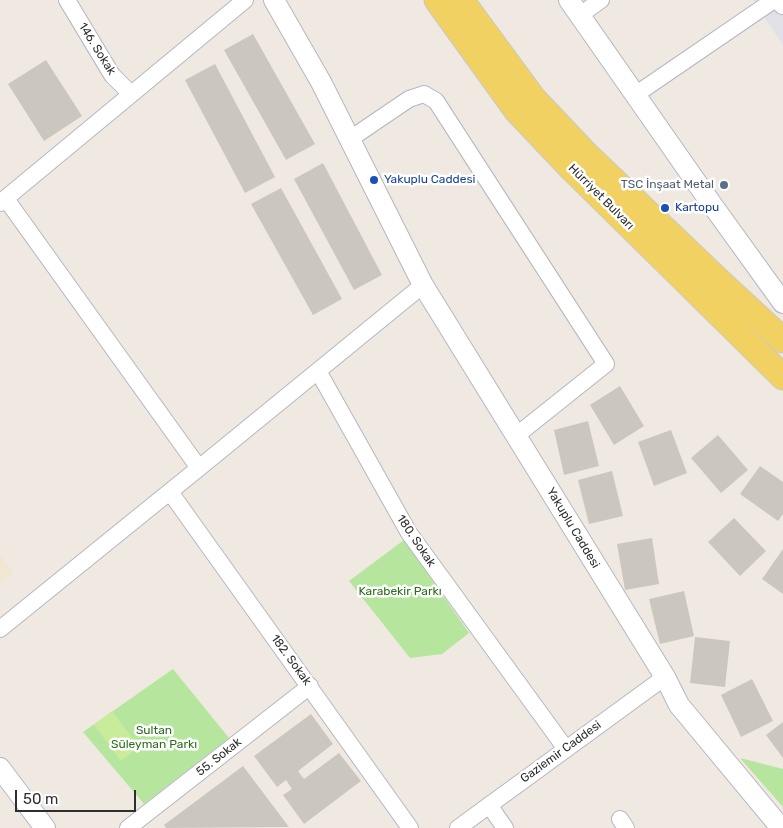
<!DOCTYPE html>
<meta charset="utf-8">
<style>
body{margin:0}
#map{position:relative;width:783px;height:828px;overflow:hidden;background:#efe9e1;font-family:Rubik,sans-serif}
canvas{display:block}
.scale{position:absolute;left:15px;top:790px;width:121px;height:22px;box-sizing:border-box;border:2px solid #2e2e2e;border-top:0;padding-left:6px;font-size:15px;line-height:18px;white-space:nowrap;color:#2e2e2e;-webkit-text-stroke:4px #fff;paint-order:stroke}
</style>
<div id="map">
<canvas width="783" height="828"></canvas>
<div class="scale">50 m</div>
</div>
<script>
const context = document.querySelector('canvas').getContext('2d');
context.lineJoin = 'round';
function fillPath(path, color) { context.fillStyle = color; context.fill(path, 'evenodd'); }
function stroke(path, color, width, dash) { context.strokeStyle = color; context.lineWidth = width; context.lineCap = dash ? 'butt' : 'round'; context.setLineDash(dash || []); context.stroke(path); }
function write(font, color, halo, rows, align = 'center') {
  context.font = font + ' Rubik,sans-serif'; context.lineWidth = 5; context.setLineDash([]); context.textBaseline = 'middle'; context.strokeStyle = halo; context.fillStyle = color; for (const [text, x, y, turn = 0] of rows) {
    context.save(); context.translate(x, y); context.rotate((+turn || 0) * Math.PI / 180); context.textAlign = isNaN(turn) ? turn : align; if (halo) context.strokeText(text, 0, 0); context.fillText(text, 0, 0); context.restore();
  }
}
fillPath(new Path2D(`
 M753,0H783V45Z`), '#e3e1e8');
fillPath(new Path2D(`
 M0,556L13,573L0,584Z`), '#f0e6d1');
fillPath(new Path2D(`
 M404,540L469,633L442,654L410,658L349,581Z
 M173,669L229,738L144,804L83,732Z
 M740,758L783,769V807Z`), '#b6e59e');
fillPath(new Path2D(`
 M112,711L139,747L121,761L94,725Z`), '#c9ec9a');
fillPath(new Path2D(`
 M253,34L315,144L286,160L224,50Z
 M46,60L82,116L44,141L8,84Z
 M215,64L275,177L245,193L185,80Z
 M323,163L382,275L354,290L294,179Z
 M281,188L342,299L313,315L251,204Z
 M620,386L644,426L614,445L590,405Z
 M588,421L599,466L564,475L554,430Z
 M671,430L687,473L654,486L638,442Z
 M718,435L748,470L721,493L691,458Z
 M760,466L783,482V514L778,521L740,494Z
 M612,471L623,516L589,524L578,480Z
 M734,518L766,551L740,576L708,542Z
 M652,538L659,584L625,590L617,544Z
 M783,549V594L762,579Z
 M684,591L694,636L660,644L649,599Z
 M695,637L730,641L725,687L690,683Z
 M752,679L773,721L741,737L721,695Z
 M311,714L333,744L298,771L304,779L339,753L361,781L304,824L283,795L292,789L286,780L277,787L254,756Z
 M783,722V758L766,735Z
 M243,766L289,827L166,828L164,825Z`), '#cbc7bf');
const minor = new Path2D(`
 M67,0L112,75L131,94
 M580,15L601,0
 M635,95L774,0
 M350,139L409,99L424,94L436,101L606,364L517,435
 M6,199L199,468
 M0,203L245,0
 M318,371L409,533L566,749
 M170,492L410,828
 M0,629L199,468L423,285
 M489,805L505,828
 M620,819L626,828
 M128,828L310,686
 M458,828L665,677`);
const tertiary = new Path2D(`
 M274,0L321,82L423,285L665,677L679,705L781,828
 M569,0L713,206L783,303
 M780,0L783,4
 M0,768L45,828`);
const primary = new Path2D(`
 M437,0L517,111L571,168L783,377
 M461,0L533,98L586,154L720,282L783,340`);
stroke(minor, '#b4b7c1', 18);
stroke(tertiary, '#b4b7c1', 22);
stroke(primary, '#c9c9c9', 27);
stroke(minor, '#fff', 16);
stroke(tertiary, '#fff', 20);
stroke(primary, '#f2d163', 25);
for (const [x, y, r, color] of [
 [374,180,5,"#1a4fb4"],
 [724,185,5,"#5c6f8a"],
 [665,208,5,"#1a4fb4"]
]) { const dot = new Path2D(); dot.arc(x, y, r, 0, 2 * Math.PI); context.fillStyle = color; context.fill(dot); stroke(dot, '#fff', 2); }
write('12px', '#2e2e2e', '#fff', [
 ["146. Sokak",97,49,58],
 ["Hürriyet Bulvarı",601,197,45],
 ["Yakuplu Caddesi",573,528,59],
 ["180. Sokak",416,541,56],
 ["182. Sokak",291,660,54],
 ["Gaziemir Caddesi",561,752,-36],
 ["55. Sokak",219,757,-38]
]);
write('12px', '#164399', '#fff', [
 ["Yakuplu Caddesi",384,180],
 ["Kartopu",675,208]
], 'left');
write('12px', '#4e5e75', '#fff', [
 ["TSC İnşaat Metal",714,185]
], 'right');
write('12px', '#2c6e1b', '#fff', [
 ["Karabekir Parkı",400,592],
 ["Sultan",154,731],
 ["Süleyman Parkı",154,745]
]);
</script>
